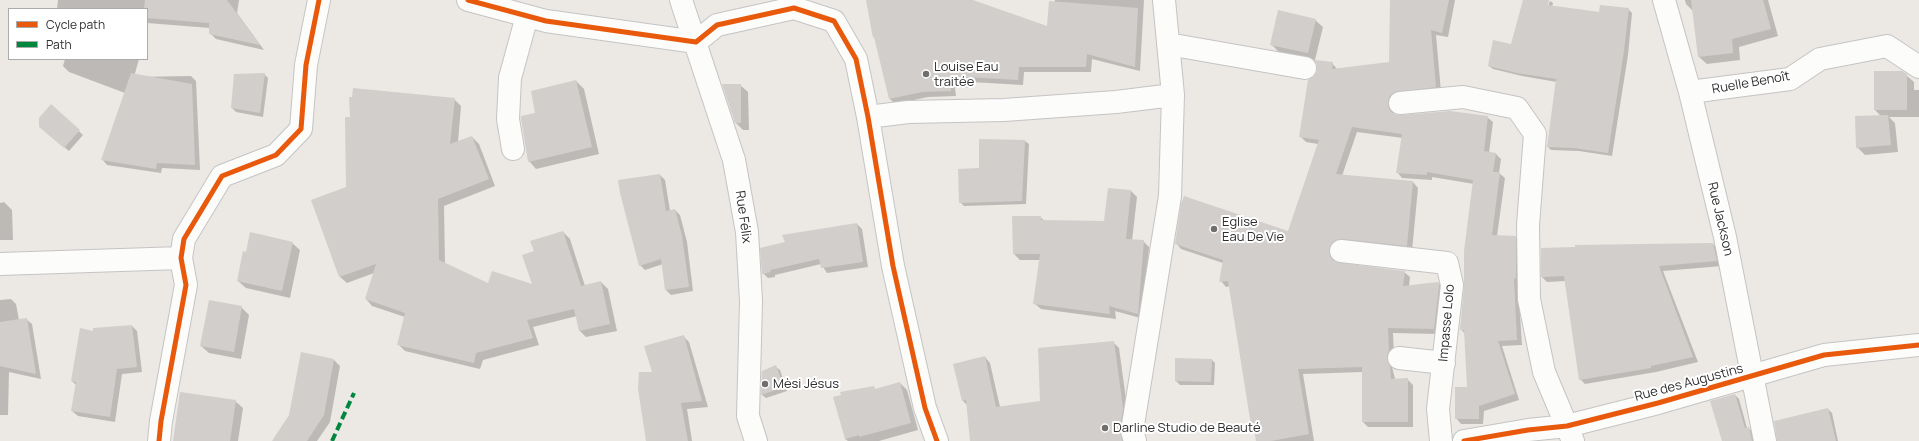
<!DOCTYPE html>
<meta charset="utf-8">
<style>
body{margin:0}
#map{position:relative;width:1919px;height:441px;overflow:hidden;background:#ece8e4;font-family:Manrope,sans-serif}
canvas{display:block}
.legend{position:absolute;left:8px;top:8px;width:140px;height:52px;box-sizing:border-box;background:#fff;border:1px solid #ababab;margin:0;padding:5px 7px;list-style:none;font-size:12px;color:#2e2e2e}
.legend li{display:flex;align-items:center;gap:8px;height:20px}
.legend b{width:20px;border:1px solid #ababab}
</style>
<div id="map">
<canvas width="1919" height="441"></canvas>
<ul class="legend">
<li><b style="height:5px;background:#e8590c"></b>Cycle path</li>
<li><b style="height:5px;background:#00873e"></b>Path</li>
</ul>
</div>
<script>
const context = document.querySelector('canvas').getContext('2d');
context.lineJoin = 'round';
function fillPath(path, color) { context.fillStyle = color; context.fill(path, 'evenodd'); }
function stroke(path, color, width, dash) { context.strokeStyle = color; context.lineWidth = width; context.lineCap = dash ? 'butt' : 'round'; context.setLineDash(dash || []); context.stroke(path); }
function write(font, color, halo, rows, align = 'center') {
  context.font = font + ' Manrope,sans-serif'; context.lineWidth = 4; context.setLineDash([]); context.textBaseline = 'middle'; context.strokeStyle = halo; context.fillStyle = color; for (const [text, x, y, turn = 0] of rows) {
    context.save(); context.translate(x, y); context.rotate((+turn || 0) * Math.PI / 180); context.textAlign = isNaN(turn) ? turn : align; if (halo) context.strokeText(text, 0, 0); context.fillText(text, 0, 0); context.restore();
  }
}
fillPath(new Path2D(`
 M58,0H239L237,13L264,50L216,39L210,33V28L147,23V24V9H57Z
 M930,0H970L1048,27L1055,0H1144L1140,71L1092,59L1091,72H1024L1023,85L971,82L972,87L955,88L956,96L928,97L895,104L890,99L876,39L874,37Z
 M1391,0H1455L1448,37L1436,35L1441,92L1393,111L1394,115L1487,117L1493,122L1489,153L1496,154L1501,159L1499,173L1505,178L1497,236L1515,237L1521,242L1518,284L1522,345L1502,346L1519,400L1484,411L1483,424H1461L1456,418L1469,388L1465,334L1461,329L1474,184L1432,177V180L1402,178L1397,172L1403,138L1357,132L1342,176L1413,182L1418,188L1412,251L1334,255V262L1404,272L1410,277L1409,286L1438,283L1443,288L1439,334L1393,333L1394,356L1391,363L1395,379H1407L1413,385V427H1368L1363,422V372L1303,374L1314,441H1257L1255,426L1252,424L1230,286L1226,287L1221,281L1223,263L1181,249L1176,243L1288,232L1318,144L1306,142L1300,136L1332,63L1337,69L1390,63Z
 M1524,0H1549H1548L1547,10L1550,1L1553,3L1552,7L1600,13L1628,9L1632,13L1628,55L1612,156L1579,151L1551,150L1548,147L1557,82L1522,76L1493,69L1489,66L1511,45Z
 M1685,0H1768L1778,36L1739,47L1740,60L1707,64L1699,57L1694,12L1686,4Z
 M1315,20L1323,27L1315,60L1279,52L1271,44Z
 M65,59H139L134,77L191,76L196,81L200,170L162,168L161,173L107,165L102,159L125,93L69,72L63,66Z
 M264,74L268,78L263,117L236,112L232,108Z
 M1906,75L1914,82V90H1919V117H1889L1895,123L1898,152L1865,155L1857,147L1881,116L1875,110Z
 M576,81L584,89L599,154L536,169L529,161L537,114Z
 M740,85L748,92L749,130H743L736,123Z
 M454,99L461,106L458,142L472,137L479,144L495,186L444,206L445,265L489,285H533L535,252L563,232L570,239L585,286L601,282L608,289L617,331L586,337L579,330L577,316L533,327L539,345L483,360L480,369L405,351L398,344L405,317L372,306L366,299L374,273L347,283L340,277L351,118Z
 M51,105L83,135L69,151L44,130Z
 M980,140L1025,141L1029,144L1026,204L964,206L960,202L980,169Z
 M660,175L665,180L670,211L675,210L680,215L687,242L693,291L671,295L666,290L663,264L645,270L640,265Z
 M1131,191L1137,197L1132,241H1143L1149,247L1144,319L1115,311L1116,319L1041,309L1034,303L1040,260H1020L1014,254L1040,217L1045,221L1105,222Z
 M4,202L12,210L13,240H0V203Z
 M857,224L862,229L868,267L827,273L821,264L775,275V277L768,278L763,273Z
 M292,243L300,250L290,298L246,288L238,281L246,253Z
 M1713,244L1718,249L1722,266L1663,271L1698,362L1656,372L1585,384L1580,379L1565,281L1547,282L1542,277Z
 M11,299L16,304L19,320L26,319L32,324L41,379L9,372L8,415H0V300Z
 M241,307L249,315L241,359L209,353L201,346Z
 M132,326L137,331L142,372L122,374L115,422L78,416L72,411L76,385L72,381L94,332Z
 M683,336L689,342L708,407L687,409L692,441H647L653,373Z
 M1113,342L1119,348L1128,414L1125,441H971L967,405L963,401L985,357L990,363L1000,407L1041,402Z
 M334,360L340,366L330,422L317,441H273Z
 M1212,360L1215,363L1214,385H1180L1176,381Z
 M776,367L780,370L787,391L766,398L762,395Z
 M900,383L907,390L918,430L879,441H848L845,439L876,390Z
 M1735,395L1739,399L1747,428L1753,431L1756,441H1723Z
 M235,401L243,408L238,441H174Z
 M1828,409L1832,413L1838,441H1777Z`), '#0003');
fillPath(new Path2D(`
 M145,0H227L260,45L209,34V23L147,18V9H144Z
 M866,0H973L1047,26L1049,1L1138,8L1135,67L1087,54L1086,67H1019L1018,80L967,77V82L951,83V91L922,92L889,99L874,37L873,38Z
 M1390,0H1449L1442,33L1431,30L1436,87L1393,93L1389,97L1388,104L1390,111L1394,114L1401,115L1450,111L1488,116L1484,151L1496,153L1493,172H1500L1492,235L1516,236V278L1514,279L1517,340L1498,341L1515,394L1479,406V419H1455V387H1467L1464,330H1460L1464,286V251L1473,180L1427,172V175L1396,173L1402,134L1352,127L1336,174L1413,181L1407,246L1342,239L1336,240L1331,244L1329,250L1330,256L1334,261L1340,263L1405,271L1403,286L1438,282L1439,286L1434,329L1388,328L1389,350L1387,357L1390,366L1391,379L1408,378V422H1362V367L1298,369L1309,434L1271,441H1256L1253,424L1251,425L1228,281L1219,282L1223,260L1175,244L1181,204L1184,196L1288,231L1319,140L1299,137L1308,80L1314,76L1317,71V64L1314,60L1333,62L1332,69L1389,62Z
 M1523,0H1549L1548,5L1599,12L1600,5L1629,8L1624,51L1608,153L1574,148L1547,147L1556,79L1517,73L1488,66L1493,40L1511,44Z
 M1691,0H1763L1771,29L1732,39L1733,53L1698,57Z
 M1278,10L1316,19L1308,53L1270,45Z
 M1874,71H1902L1907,74V110H1874Z
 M131,73L192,84L195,165L157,163L156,169L101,160Z
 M265,73L260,113L231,108L234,74Z
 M576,80L592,147L528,162L521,118V116L535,113L531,91Z
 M722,84H741V123H735Z
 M353,88L455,98L450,144L472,136L489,179L438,199L439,260L488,283L492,271L532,284L522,255L534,251L530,241L563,231L581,286L601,281L610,324L579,331L574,309L527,320L533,338L476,353L474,363L397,345L405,313L365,299L376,264L339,277L311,200L346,187L345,117H350L349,97H352Z
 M51,104L80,130L64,148L39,127V118Z
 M1888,115L1891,145L1856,148L1855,116Z
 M979,139L1025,140L1022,201L959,203L958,169L979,168Z
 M660,174L666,211L675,209L682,236L689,287L665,290L661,259L639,266L620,193L618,180Z
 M1108,188L1131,190L1126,239L1144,240L1138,314L1109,306L1110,314L1033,304L1040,254H1013L1012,216H1041V220L1104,221Z
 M857,223L863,262L821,268L819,259L770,270L771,272L762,274L760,248L785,242L782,235Z
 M250,232L293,242L282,291L237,281L243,251L246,252Z
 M1713,243L1717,261L1659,266L1693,357L1651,366V368L1579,380L1564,276L1541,277V248L1575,247V245Z
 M209,300L242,306L234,352L200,346Z
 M27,318L36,374L0,366V322Z
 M132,325L137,367L117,369L110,417L71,411L76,382L71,381L80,328L93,331V328Z
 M684,335L702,401L681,403L688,441H646L638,389L639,372H652L644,346Z
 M1114,341L1123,408L1120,429L1122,441H970L966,400L962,401L953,364L985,356L996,407L1040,401L1038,348Z
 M301,352L334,359L324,415L307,441H272L289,415Z
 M1175,358L1212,359L1211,382L1175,381Z
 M776,365L784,387L761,395L762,371Z
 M900,382L911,423L859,437V435L845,439L833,397L841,395L840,392L874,386L875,389Z
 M180,392L236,400L230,441H173Z
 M1735,394L1745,428L1749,427L1752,441H1722L1710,401Z
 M1828,408L1836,441H1777L1774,421Z`), '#d1cecb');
const minor = new Path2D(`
 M468,0L546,21L696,42L717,25L794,8L834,21L856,59L868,117L893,266L925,408L937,441
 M681,0L734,160L747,232L751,301L748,416L756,441
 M1664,0L1690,92L1725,237L1765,441
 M1168,44L1305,68
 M1690,92L1790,79L1820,59L1887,46L1919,67
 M1400,103L1463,97L1517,108L1535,134L1528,225L1529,299L1544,372L1573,441
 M868,117L908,112L1004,110L1116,102L1173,95
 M513,149L508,119L510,78L527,16
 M1341,251L1447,263L1452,285L1438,409L1441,441
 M0,264L181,258
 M1399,358L1444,363
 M159,441L161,421L186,285L181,258L184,239L222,176L276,155L301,129L306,65L319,0
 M1135,441L1132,431L1170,196L1173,95L1164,0
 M1464,441L1528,430L1567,426L1658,403L1824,355L1919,345`);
stroke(minor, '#c5c4c5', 24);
stroke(minor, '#fcfcfb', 22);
stroke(new Path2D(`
 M332,441L354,393`), '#00873e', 4, [8, 4]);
stroke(new Path2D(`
 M468,0L546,21L696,42L717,25L794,8L834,21L856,59L868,117L893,266L925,408L937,441
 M159,441L161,421L186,285L181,258L184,239L222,176L276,155L301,129L306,65L319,0
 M1464,441L1528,430L1567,426L1658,403L1824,355L1919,345`), '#e8590c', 5);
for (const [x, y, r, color] of [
 [926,74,4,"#706f6e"],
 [1214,229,4,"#706f6e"],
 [765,384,4,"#706f6e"],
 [1105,428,4,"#706f6e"]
]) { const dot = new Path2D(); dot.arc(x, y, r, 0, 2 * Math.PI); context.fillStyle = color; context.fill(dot); stroke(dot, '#fff', 1.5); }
write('13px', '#2e2e2e', '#fff', [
 ["Louise Eau",934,67],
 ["traitée",934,82],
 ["Eglise",1222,222],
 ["Eau De Vie",1222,237],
 ["Mèsi Jésus",773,384],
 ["Darline Studio de Beauté",1113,428]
], 'left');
write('13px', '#2e2e2e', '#fff', [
 ["Ruelle Benoît",1751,83,-10],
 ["Rue Félix",743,217,82],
 ["Rue Jackson",1720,219,77],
 ["Impasse Lolo",1447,323,-85],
 ["Rue des Augustins",1689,383,-15]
]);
</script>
